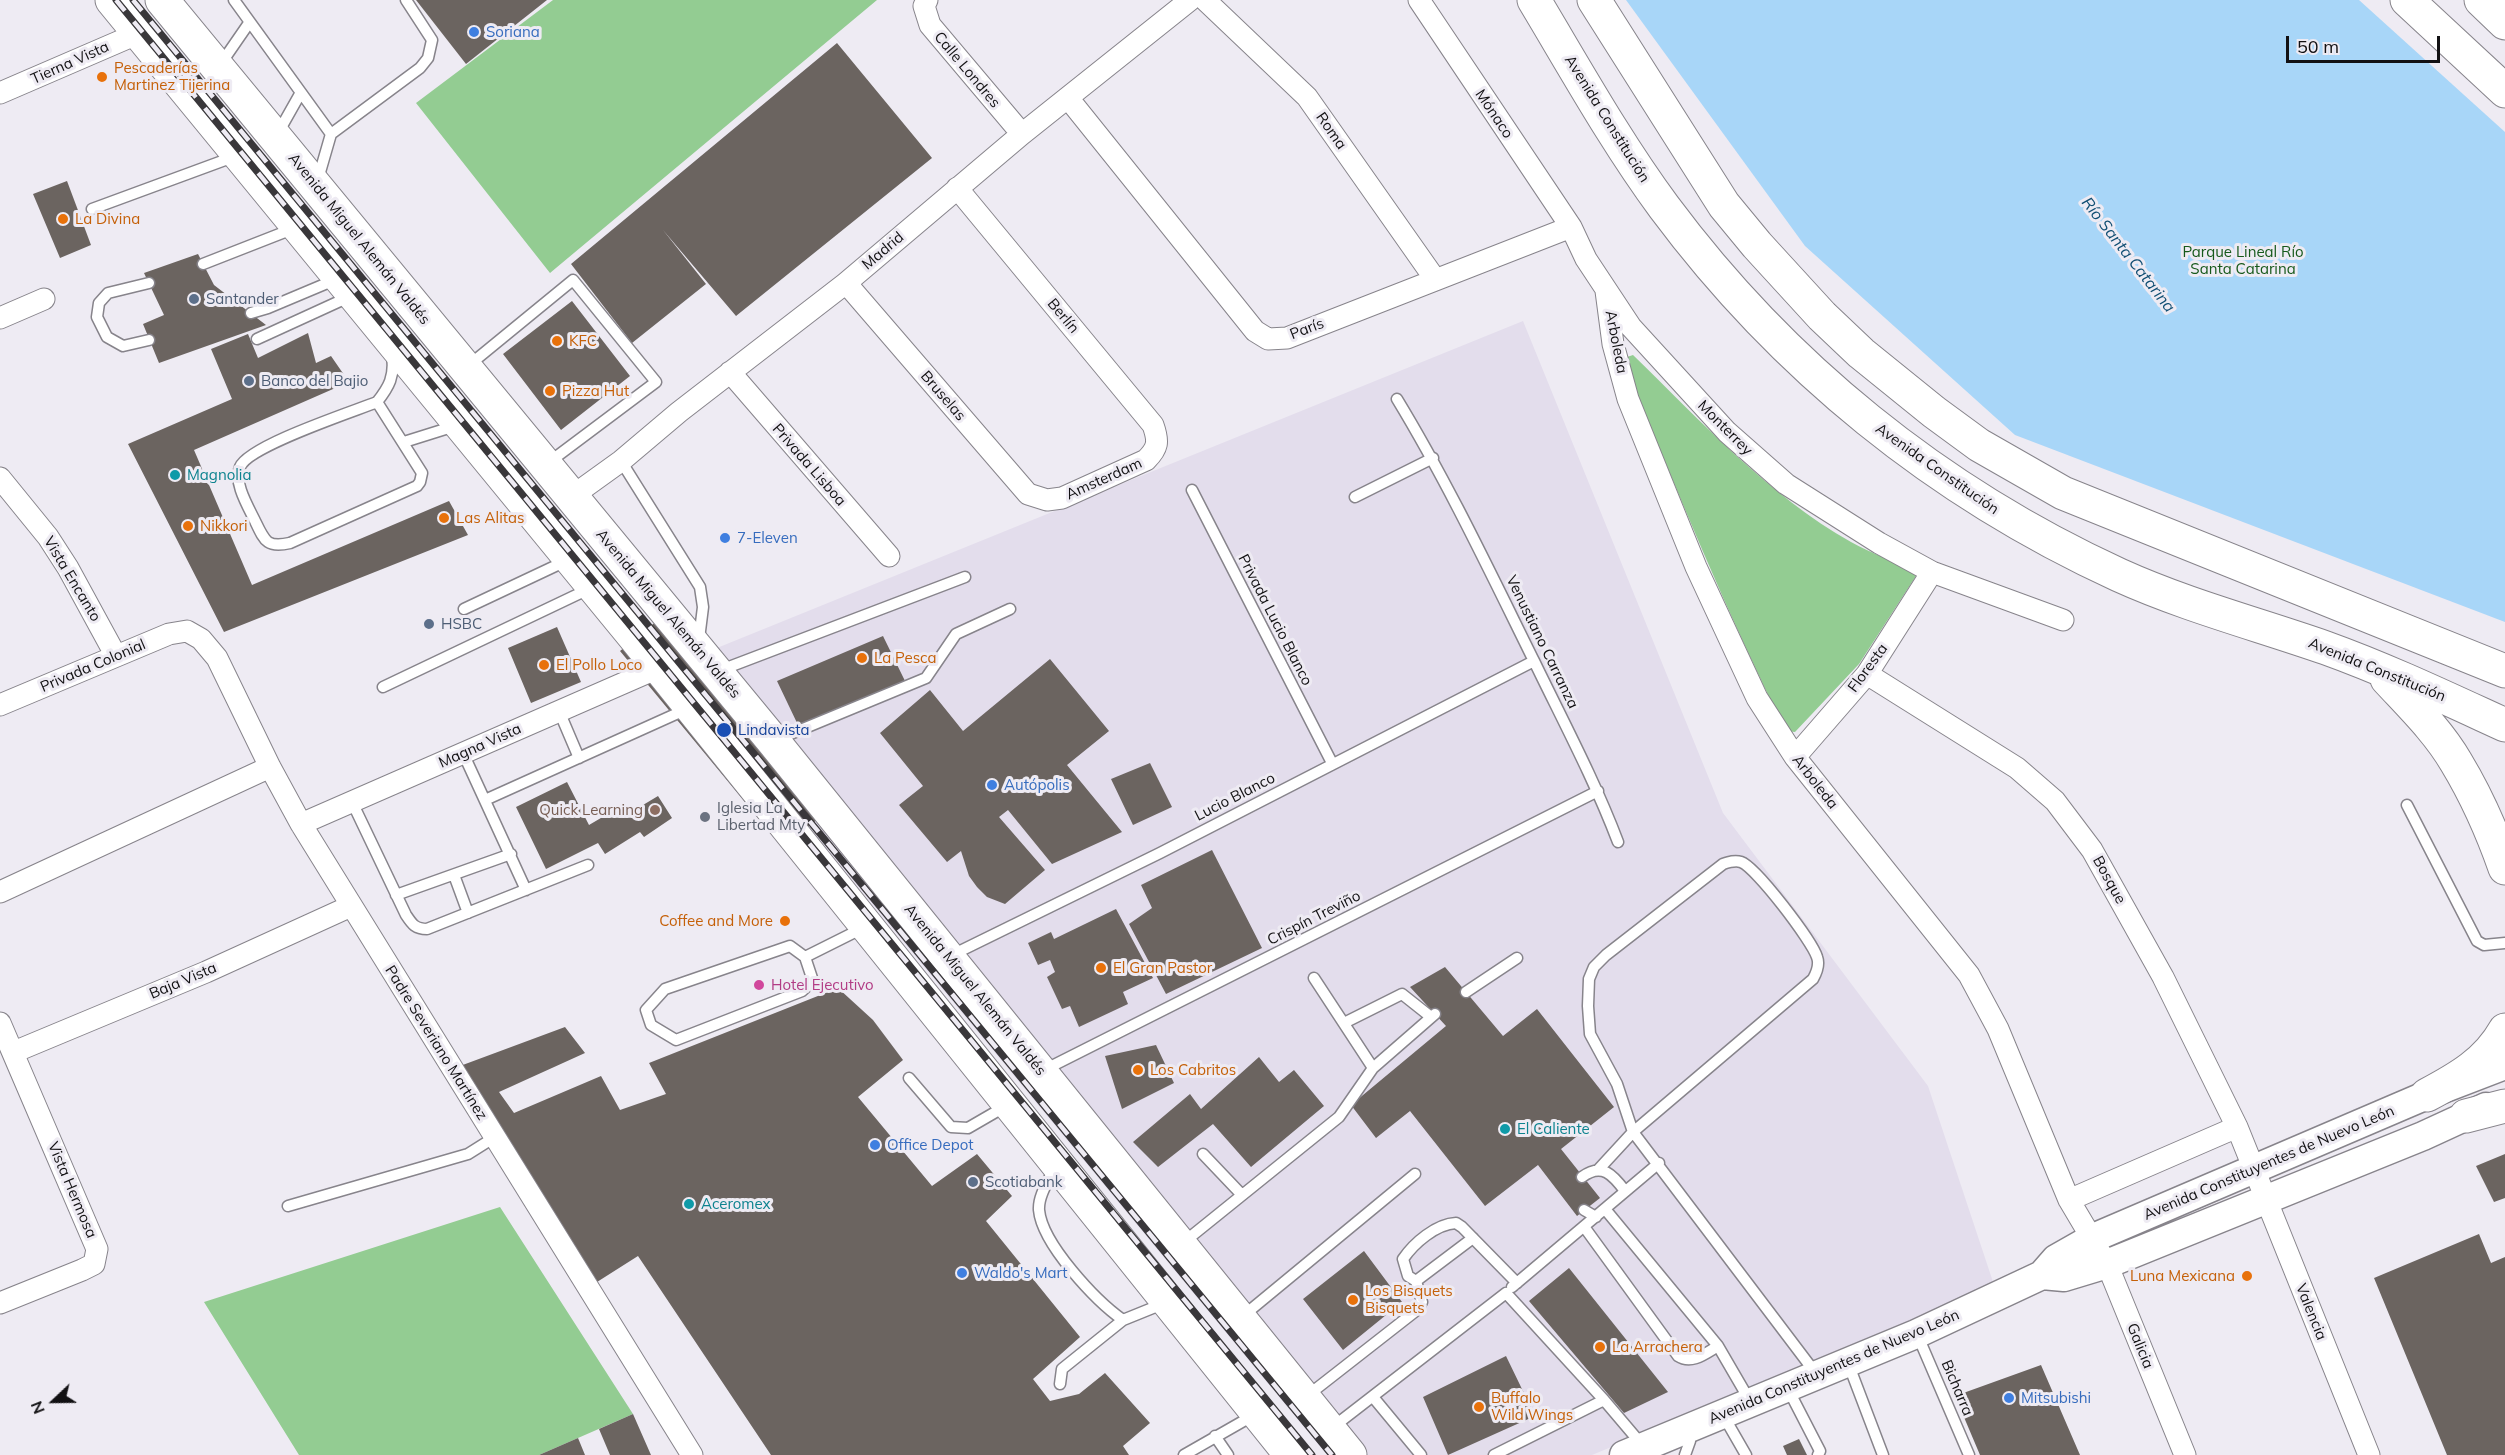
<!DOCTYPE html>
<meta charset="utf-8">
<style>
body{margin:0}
#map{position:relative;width:2505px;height:1455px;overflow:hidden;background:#eeebf3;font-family:Mulish,sans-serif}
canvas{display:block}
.north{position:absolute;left:24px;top:1371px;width:60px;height:60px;-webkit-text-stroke:4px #eeebf3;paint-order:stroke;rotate:248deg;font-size:16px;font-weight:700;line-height:24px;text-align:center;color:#121113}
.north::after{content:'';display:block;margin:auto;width:21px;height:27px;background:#121113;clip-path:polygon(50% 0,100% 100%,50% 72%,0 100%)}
.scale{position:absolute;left:2286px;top:36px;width:154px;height:27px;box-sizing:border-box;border:3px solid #121113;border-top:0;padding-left:8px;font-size:18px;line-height:21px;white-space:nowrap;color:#121113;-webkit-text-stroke:4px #eeebf3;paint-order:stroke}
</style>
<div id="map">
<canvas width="2505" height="1455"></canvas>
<div class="north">N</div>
<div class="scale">50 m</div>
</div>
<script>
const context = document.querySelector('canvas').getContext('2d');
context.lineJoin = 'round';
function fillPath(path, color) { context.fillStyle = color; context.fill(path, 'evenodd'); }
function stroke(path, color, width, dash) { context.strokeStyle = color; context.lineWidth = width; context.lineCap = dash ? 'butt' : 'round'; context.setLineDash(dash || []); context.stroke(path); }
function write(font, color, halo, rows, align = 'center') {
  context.font = font + ' Mulish,sans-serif'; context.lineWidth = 6; context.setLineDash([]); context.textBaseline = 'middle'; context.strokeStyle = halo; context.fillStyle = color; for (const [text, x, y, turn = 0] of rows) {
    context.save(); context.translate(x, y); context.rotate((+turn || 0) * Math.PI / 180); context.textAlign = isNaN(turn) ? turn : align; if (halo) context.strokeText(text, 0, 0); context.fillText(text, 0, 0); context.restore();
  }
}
fillPath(new Path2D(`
 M1523,321L1723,813L1928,1086L1995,1288L1592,1455H1327L675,665Z`), '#e3ddec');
fillPath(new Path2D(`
 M553,0H877L550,273L416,103Z
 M1633,355C1700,420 1769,496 1851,542C1871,553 1892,561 1914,570L1916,576L1859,664L1795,732L1786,731C1727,614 1678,493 1628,372L1627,357Z
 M500,1207L633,1414L539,1455H299L204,1302Z`), '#93cc92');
fillPath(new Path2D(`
 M1626,0H2359L2505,132V622L2015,435L1805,246Z`), '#a8d6f8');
fillPath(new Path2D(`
 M416,0H547L466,64Z
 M837,43L932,158L736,316L663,230L706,284L632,343L571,264Z
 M67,181L91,245L60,258L33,194Z
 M198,254L214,285L266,325L159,363L143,324L164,315L144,273Z
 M572,301L630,376L561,430L503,354Z
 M308,333L316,363L331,356L349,382L194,450L252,585L449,501L468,535L224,632L128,444L232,399L211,349L248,334L258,358Z
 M669,611L831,808L783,848L620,651Z
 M557,627L581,682L531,703L508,648Z
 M883,636L905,681L798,725L777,681Z
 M1050,659L1109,731L1067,765L1122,832L1052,864L1008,810L999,817L1045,870L1005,904L987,897L977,887L969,876L961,851L947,862L899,805L923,786L880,733L930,690L963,731Z
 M1150,763L1172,807L1133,825L1111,779Z
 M567,782L589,825L623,805L628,814L658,796L672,818L644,837L640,832L605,854L598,843L546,869L516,807Z
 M1212,850L1262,948L1166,994L1129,924L1152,908L1141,885Z
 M1116,909L1153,978L1123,992L1128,1004L1079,1027L1070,1006L1062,1009L1047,977L1055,972L1050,960L1038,965L1028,943L1051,932L1054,939Z
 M1445,967L1503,1036L1537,1009L1614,1107L1561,1149L1600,1198L1577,1216L1538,1165L1485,1206L1410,1111L1376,1138L1351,1105L1446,1026L1410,987Z
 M838,988L873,1020L903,1060L858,1097L932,1186L977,1154L1012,1196L986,1221L1080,1337L1033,1379L1050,1401L1079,1394L1105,1373L1150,1423L1123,1446L1129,1455H771L638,1256L597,1282L460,1066L565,1027L585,1053L499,1092L514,1113L601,1076L620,1110L666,1094L649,1063Z
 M1156,1045L1174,1083L1122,1109L1105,1056Z
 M1259,1057L1279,1082L1294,1070L1324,1106L1251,1167L1213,1124L1158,1167L1133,1142L1190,1094L1201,1109Z
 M2505,1154V1198L2494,1202L2476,1166Z
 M2479,1234L2491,1263L2505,1257V1455H2447L2374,1278Z
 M1364,1251L1402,1302L1343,1350L1303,1299Z
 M1569,1268L1668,1392L1624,1413L1529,1301Z
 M1506,1356L1535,1416L1448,1455L1423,1397Z
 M2041,1365L2080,1455H1980L1955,1396Z
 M633,1414L651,1455H610L599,1429Z
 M578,1438L585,1455H539Z
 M1799,1439L1807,1455H1787L1783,1446Z`), '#6b6460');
const service = new Path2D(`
 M234,0L331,134
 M220,65L249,23
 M278,133L300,94
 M318,179L331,134L420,68L428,58L432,40L406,0
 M92,209L236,156
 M203,264L295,228
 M149,283L108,293L99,303L97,317L107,337L123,346L149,340
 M251,313L268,308L337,279
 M257,339L351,296
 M468,366L573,280L656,382L548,463
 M1397,399C1448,483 1490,572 1534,661C1563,721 1594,779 1618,842
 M377,402L422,473L420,482L417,486L290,543C268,548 265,542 256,523C249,508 233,483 240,467C248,446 352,412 377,402Z
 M377,402C389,387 395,376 392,356
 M404,442L455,426
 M621,461L700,587L703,607L699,639
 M1192,490L1332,763
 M1355,497L1433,458
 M464,609L568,560
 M721,670L965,577
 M383,687L591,588
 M559,711L579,758
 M776,740L926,678L956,634L1010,609
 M463,753L526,890
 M485,800L687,709
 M352,802L406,915C412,924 415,929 427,929L588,865
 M2407,805L2477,941L2484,945L2505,943
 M454,875L468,913
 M396,895L511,854
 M790,946L805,957L813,981L802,991L676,1040L651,1025L646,1010L665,989Z
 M950,956L1160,853L1534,661
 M805,957L863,928
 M1314,978L1373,1068
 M1466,992L1517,958
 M1344,1023L1402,994L1431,1017
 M1044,1070L1598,791
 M909,1078L951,1127L968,1128L1006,1106
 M1203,1154L1242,1195
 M1055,1167C1049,1180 1038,1196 1039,1210C1042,1244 1096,1301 1123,1320L1165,1303
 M1598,1170L1633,1132L1813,979C1817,972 1820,965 1817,957C1812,941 1756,867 1741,862C1735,860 1729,862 1723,864L1606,955L1594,967L1589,979L1588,1006L1590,1034L1617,1084L1633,1132L1817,1375
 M1582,1177C1602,1162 1613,1175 1625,1191
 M288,1206L468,1154L495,1137
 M1605,1209L1718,1346L1750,1401
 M1584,1210L1596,1217
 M1585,1228L1678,1356C1692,1365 1706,1353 1718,1346
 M1473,1238L1416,1281L1408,1276L1403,1259C1414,1243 1436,1224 1456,1223L1462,1227L1517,1283
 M1184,1242L1339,1117L1373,1068L1435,1014
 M1512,1287L1659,1163
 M1243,1316L1415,1174
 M1917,1334L1969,1455
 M1848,1363L1883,1455
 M1060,1384L1062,1369L1123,1320
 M1788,1389L1820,1451L1818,1455
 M1307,1396L1417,1310L1422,1302L1416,1281
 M1373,1397L1421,1455
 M1723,1415L1746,1455
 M1333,1427L1506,1293L1604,1400L1643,1446
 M1215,1436L1228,1455
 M1184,1455L1254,1415
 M1494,1455L1604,1400
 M1685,1455L1690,1441L1686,1431`);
const minor = new Path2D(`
 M927,0L924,6L930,25L1022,134
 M1205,0L1307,97L1435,279
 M1419,0L1571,227L1586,259L1631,327L1727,432L1786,484L1879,543L1932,572L2063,620
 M0,93L139,33
 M1068,98L1255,331L1268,339L1287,338L1571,227
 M846,283L1028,494L1047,500L1062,498L1146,460C1158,448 1159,442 1153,425L957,188
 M1606,291L1613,344L1628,399L1696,567L1757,698L1795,757L1969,975L1998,1029L2069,1200L2107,1264L2185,1455
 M0,318L44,299
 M730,372L889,556
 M0,478L48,537L68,568L116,656
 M571,497L621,461L679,412L846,283L1022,134L1190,0
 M1867,674L2017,768L2055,801L2092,850L2163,977L2237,1127L2369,1455
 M0,705L169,634L187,631L201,639L217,658L270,767L301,824L692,1455
 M1795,757L1867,674L1932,572
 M301,824L658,668
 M0,892L270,767
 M0,1023L97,1249L94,1264L82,1270L0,1303
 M14,1052L206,972L351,906
 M2069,1200L2237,1127`);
const secondary = new Path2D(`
 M2042,1275L2064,1277L2107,1264L2423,1136L2486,1107
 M1624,1455L1916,1334L2042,1275L2056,1259L2093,1238L2427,1095L2505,1065`);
const trunk = new Path2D(`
 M112,0L633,635L1291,1455
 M162,0L773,741L1350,1455
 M1534,0C1576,70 1616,142 1664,207C1783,367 1938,492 2119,575C2185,605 2257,624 2326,648C2387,670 2446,698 2505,725
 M1594,0L1724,205L1757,245L1822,316L1861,353L1934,412L1979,445L2063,493L2505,671
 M2407,0L2505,91
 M2481,0L2505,23
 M2387,679C2411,705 2438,731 2456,762C2476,795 2492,831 2505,868
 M2427,1095C2459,1078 2487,1062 2505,1030
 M2466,1116L2505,1106`);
stroke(service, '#87848b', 13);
stroke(minor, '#87848b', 23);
stroke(secondary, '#87848b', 31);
stroke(trunk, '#87848b', 35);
stroke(service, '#fff', 10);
stroke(minor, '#fff', 21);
stroke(secondary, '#fff', 28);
stroke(trunk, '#fff', 33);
const rail = new Path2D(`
 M116,0L1312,1455
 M133,0L1332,1455`);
stroke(rail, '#39373a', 7);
stroke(rail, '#eeebf3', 4.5, [14]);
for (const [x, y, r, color] of [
 [474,32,6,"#3f7fe0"],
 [102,77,6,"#e8710a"],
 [63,219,6,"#e8710a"],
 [194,299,6,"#5c6f8a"],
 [557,341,6,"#e8710a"],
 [249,381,6,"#5c6f8a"],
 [550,391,6,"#e8710a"],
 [175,475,6,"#0f9aa8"],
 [444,518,6,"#e8710a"],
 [188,526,6,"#e8710a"],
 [725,538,6,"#3f7fe0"],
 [429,624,6,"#5c6f8a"],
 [862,658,6,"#e8710a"],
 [544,665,6,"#e8710a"],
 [724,730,8,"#1a4fb4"],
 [992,785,6,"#3f7fe0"],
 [655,810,6,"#8d6e63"],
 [705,817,6,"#6b7280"],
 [785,921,6,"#e8710a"],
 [1101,968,6,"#e8710a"],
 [759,985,6,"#d1479c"],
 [1138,1070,6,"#e8710a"],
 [1505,1129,6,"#0f9aa8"],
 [875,1145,6,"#3f7fe0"],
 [973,1182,6,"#5c6f8a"],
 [689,1204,6,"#0f9aa8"],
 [962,1273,6,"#3f7fe0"],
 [2247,1276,6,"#e8710a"],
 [1353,1300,6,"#e8710a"],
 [1600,1347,6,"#e8710a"],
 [2009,1398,6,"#3f7fe0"],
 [1479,1407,6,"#e8710a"]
]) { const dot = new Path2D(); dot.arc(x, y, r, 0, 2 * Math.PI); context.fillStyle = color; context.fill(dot); stroke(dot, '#eeebf3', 2); }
write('15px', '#366cbe', '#eeebf3', [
 ["Soriana",486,32],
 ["7-Eleven",737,538],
 ["Autópolis",1004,785],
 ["Office Depot",887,1145],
 ["Waldo's Mart",974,1273],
 ["Mitsubishi",2021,1398]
], 'left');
write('15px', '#121113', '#eeebf3', [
 ["Tierna Vista",70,63,-24],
 ["Calle Londres",967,70,50],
 ["Mónaco",1494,114,56],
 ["Avenida Constitución",1607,119,58],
 ["Roma",1331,131,55],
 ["Avenida Miguel Alemán Valdés",359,239,51],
 ["Madrid",883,251,-40],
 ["Berlín",1063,316,50],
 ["París",1307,329,-21],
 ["Arboleda",1616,342,79],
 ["Bruselas",943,396,49],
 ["Monterrey",1725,428,45],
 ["Privada Lisboa",809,465,49],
 ["Avenida Constitución",1937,469,35],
 ["Amsterdam",1104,479,-24],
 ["Vista Encanto",72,579,59],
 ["Avenida Miguel Alemán Valdés",668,614,50],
 ["Privada Lucio Blanco",1275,620,63],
 ["Venustiano Carranza",1542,642,64],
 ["Privada Colonial",93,666,-23],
 ["Floresta",1868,668,-54],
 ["Avenida Constitución",2377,670,22],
 ["Magna Vista",480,746,-24],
 ["Arboleda",1815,782,52],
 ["Lucio Blanco",1235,797,-27],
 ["Bosque",2109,880,61],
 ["Crispín Treviño",1314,918,-27],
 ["Baja Vista",183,981,-23],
 ["Avenida Miguel Alemán Valdés",975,990,51],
 ["Padre Severiano Martínez",436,1043,58],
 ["Avenida Constituyentes de Nuevo León",2269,1163,-23],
 ["Vista Hermosa",72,1190,67],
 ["Valencia",2311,1312,68],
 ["Galicia",2140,1346,68],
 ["Avenida Constituyentes de Nuevo León",1834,1367,-23],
 ["Bicharra",1957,1388,67]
]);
write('15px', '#c56008', '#eeebf3', [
 ["Pescaderías",114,68],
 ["Martinez Tijerina",114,85],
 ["La Divina",75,219],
 ["KFC",569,341],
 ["Pizza Hut",562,391],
 ["Las Alitas",456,518],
 ["Nikkori",200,526],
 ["La Pesca",874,658],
 ["El Pollo Loco",556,665],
 ["Coffee and More",773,921,"right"],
 ["El Gran Pastor",1113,968],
 ["Los Cabritos",1150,1070],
 ["Luna Mexicana",2235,1276,"right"],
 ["Los Bisquets",1365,1291],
 ["Bisquets",1365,1308],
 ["La Arrachera",1612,1347],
 ["Buffalo",1491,1398],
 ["Wild Wings",1491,1415]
], 'left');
write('15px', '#16591b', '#eeebf3', [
 ["Parque Lineal Río",2243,252],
 ["Santa Catarina",2243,269]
]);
write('15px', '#4e5e75', '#eeebf3', [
 ["Santander",206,299],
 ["Banco del Bajio",261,381],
 ["HSBC",441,624],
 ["Scotiabank",985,1182]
], 'left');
write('15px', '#0d838f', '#eeebf3', [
 ["Magnolia",187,475],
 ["El Caliente",1517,1129],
 ["Aceromex",701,1204]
], 'left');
write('15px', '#164399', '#eeebf3', [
 ["Lindavista",738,730]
], 'left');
write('15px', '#5b616d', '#eeebf3', [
 ["Iglesia La",717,808],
 ["Libertad Mty",717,825]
], 'left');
write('15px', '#785e54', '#eeebf3', [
 ["Quick Learning",643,810]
], 'right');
write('15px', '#b23c85', '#eeebf3', [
 ["Hotel Ejecutivo",771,985]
], 'left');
write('italic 16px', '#104e73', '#eeebf3', [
 ["Río Santa Catarina",2128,255,52]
]);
</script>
